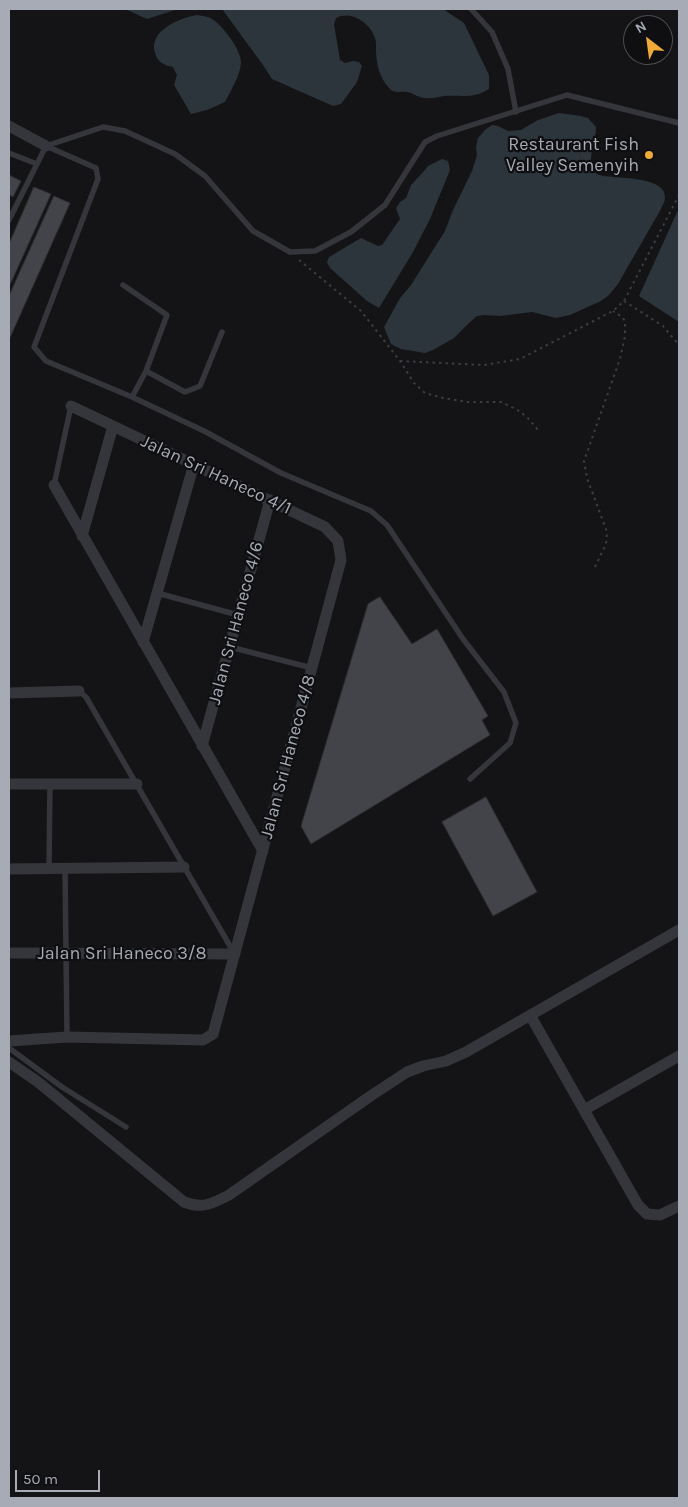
<!DOCTYPE html>
<style>
body{margin:0}
#map{position:relative;width:688px;height:1507px;overflow:hidden;background:#141416;font-family:Karla,sans-serif}
canvas{display:block}
.frame{position:absolute;inset:0;border:10px solid #a6abb6;pointer-events:none}
.north{position:absolute;left:623px;top:15px;width:50px;height:50px;box-sizing:border-box;background:#0f0f11;border:1px solid #4b4d53;border-radius:50%;rotate:330deg;font-size:14px;font-weight:700;line-height:20px;text-align:center;color:#a6abb6}
.north::after{content:'';display:block;margin:auto;width:18px;height:22px;background:#efab33;clip-path:polygon(50% 0,100% 100%,50% 72%,0 100%)}
.scale{position:absolute;left:15px;top:1470px;width:85px;height:22px;box-sizing:border-box;border:2px solid #a6abb6;border-top:0;padding-left:6px;font-size:15px;line-height:18px;white-space:nowrap;color:#a6abb6;-webkit-text-stroke:4px #0f0f11;paint-order:stroke}
</style>
<div id="map">
<canvas width="688" height="1507"></canvas>
<div class="frame"></div>
<div class="north">N</div>
<div class="scale">50 m</div>
</div>
<script>
const context = document.querySelector('canvas').getContext('2d');
context.lineJoin = 'round';
function fillPath(path, color) { context.fillStyle = color; context.fill(path, 'evenodd'); }
function stroke(path, color, width, dash) { context.strokeStyle = color; context.lineWidth = width; context.lineCap = dash ? 'butt' : 'round'; context.setLineDash(dash || []); context.stroke(path); }
function write(font, color, halo, rows, align = 'center') {
  context.font = font + ' Karla,sans-serif'; context.lineWidth = 4.5; context.setLineDash([]); context.textBaseline = 'middle'; context.strokeStyle = halo; context.fillStyle = color; for (const [text, x, y, turn = 0] of rows) {
    context.save(); context.translate(x, y); context.rotate((+turn || 0) * Math.PI / 180); context.textAlign = isNaN(turn) ? turn : align; if (halo) context.strokeText(text, 0, 0); context.fillText(text, 0, 0); context.restore();
  }
}
fillPath(new Path2D(`
 M125,9H178L147,19Z
 M222,9H443L464,23L489,75V89C473,99 462,95 444,96C438,97 431,99 425,98C419,98 413,93 407,92C400,91 394,94 389,88C379,77 376,63 376,49C376,46 376,41 375,38C370,22 350,10 336,18L334,24L340,60L345,63L353,61L359,62L362,66L357,82L341,104L333,106L272,79L263,65Z
 M197,15C200,16 205,16 208,17C220,21 242,50 241,63C240,76 231,90 225,102L207,110L191,114L174,85L177,75L173,67C164,65 158,63 155,53C148,31 179,18 197,15Z
 M559,113L581,116L588,118L596,127C596,142 588,155 592,171C594,172 596,174 599,175C613,179 667,175 665,198C665,202 662,206 661,209L618,284L608,296L601,301L570,315L556,318L532,312L500,316L484,315L477,316L469,323L454,338L433,350L425,353L401,349L391,344L384,327L400,298L411,285L445,231L453,210L472,171L477,155L476,147L478,138L485,130L492,125L498,126L508,131L521,130L538,120Z
 M442,159L448,161L450,170L430,219L413,252L379,308L367,301L330,268L327,262L329,257L361,238L378,246L382,245L400,219L396,208L400,202L406,198L411,185L424,171L428,166Z
 M679,208V322L639,296Z`), '#2c353b');
const building = new Path2D(`
 M9,175L21,181L13,197L9,195Z
 M34,187L51,194L9,287V244Z
 M54,196L70,203L9,340V296Z
 M380,597L412,644L437,629L488,716L482,720L490,735L311,844L301,826L368,604Z
 M486,797L537,892L493,916L442,822Z`);
fillPath(building, '#434449');
stroke(building, '#2e2e32', 1);
stroke(new Path2D(`
 M299,260L361,311L400,361L414,383L425,393L443,398L468,402H501L516,409L527,417L538,430
 M624,301L663,326L679,345
 M400,361L484,365L520,359L613,311L624,301L679,195
 M595,567L606,544L607,532L587,478L584,461L620,359L625,336V321L622,317L613,311`), '#3b3d42', 2, [2.5, 4]);
stroke(new Path2D(`
 M471,9L492,32L508,69L516,112
 M46,146L96,168L98,179L34,347L46,361L132,397L204,431L281,473L371,511L387,525L463,639L504,692L516,723L510,743L470,779
 M9,153L37,164
 M9,220L46,146L103,127L125,131L175,154L205,176L253,231L290,252L315,251L351,232L385,205L425,142L437,136L567,95L679,123
 M123,285L167,315L146,371L132,397
 M146,371L185,392L200,386L222,332
 M54,485L71,406
 M157,593L238,615
 M230,647L312,668
 M79,691L86,697L234,953
 M49,868L50,784
 M65,868L67,1037
 M9,1048L62,1087L126,1127`), '#35363b', 5.5);
stroke(new Path2D(`
 M9,126L46,146
 M54,485L263,851
 M82,536L113,426
 M143,642L194,464
 M9,693L79,691
 M202,746L270,500
 M9,784H137
 M9,869L184,867
 M9,953L235,954
 M530,1015L638,1205L647,1214L660,1215L679,1206
 M9,1041L67,1037L203,1040L213,1034L341,560L338,541L325,527L71,406
 M9,1062L38,1082L184,1202C202,1209 212,1204 229,1195L372,1095L407,1072L423,1066L446,1061L466,1052L679,930
 M584,1110L679,1056`), '#35363b', 11);
for (const [x, y, r, color] of [
 [649,155,5,"#efab33"]
]) { const dot = new Path2D(); dot.arc(x, y, r, 0, 2 * Math.PI); context.fillStyle = color; context.fill(dot); stroke(dot, '#0f0f11', 2); }
write('18px', '#a6abb6', '#0f0f11', [
 ["Restaurant Fish",639,145],
 ["Valley Semenyih",639,166]
], 'right');
write('18px', '#a6abb6', '#0f0f11', [
 ["Jalan Sri Haneco 4/1",216,475,25],
 ["Jalan Sri Haneco 4/6",236,623,-75],
 ["Jalan Sri Haneco 4/8",288,757,-75],
 ["Jalan Sri Haneco 3/8",122,954]
]);
</script>
